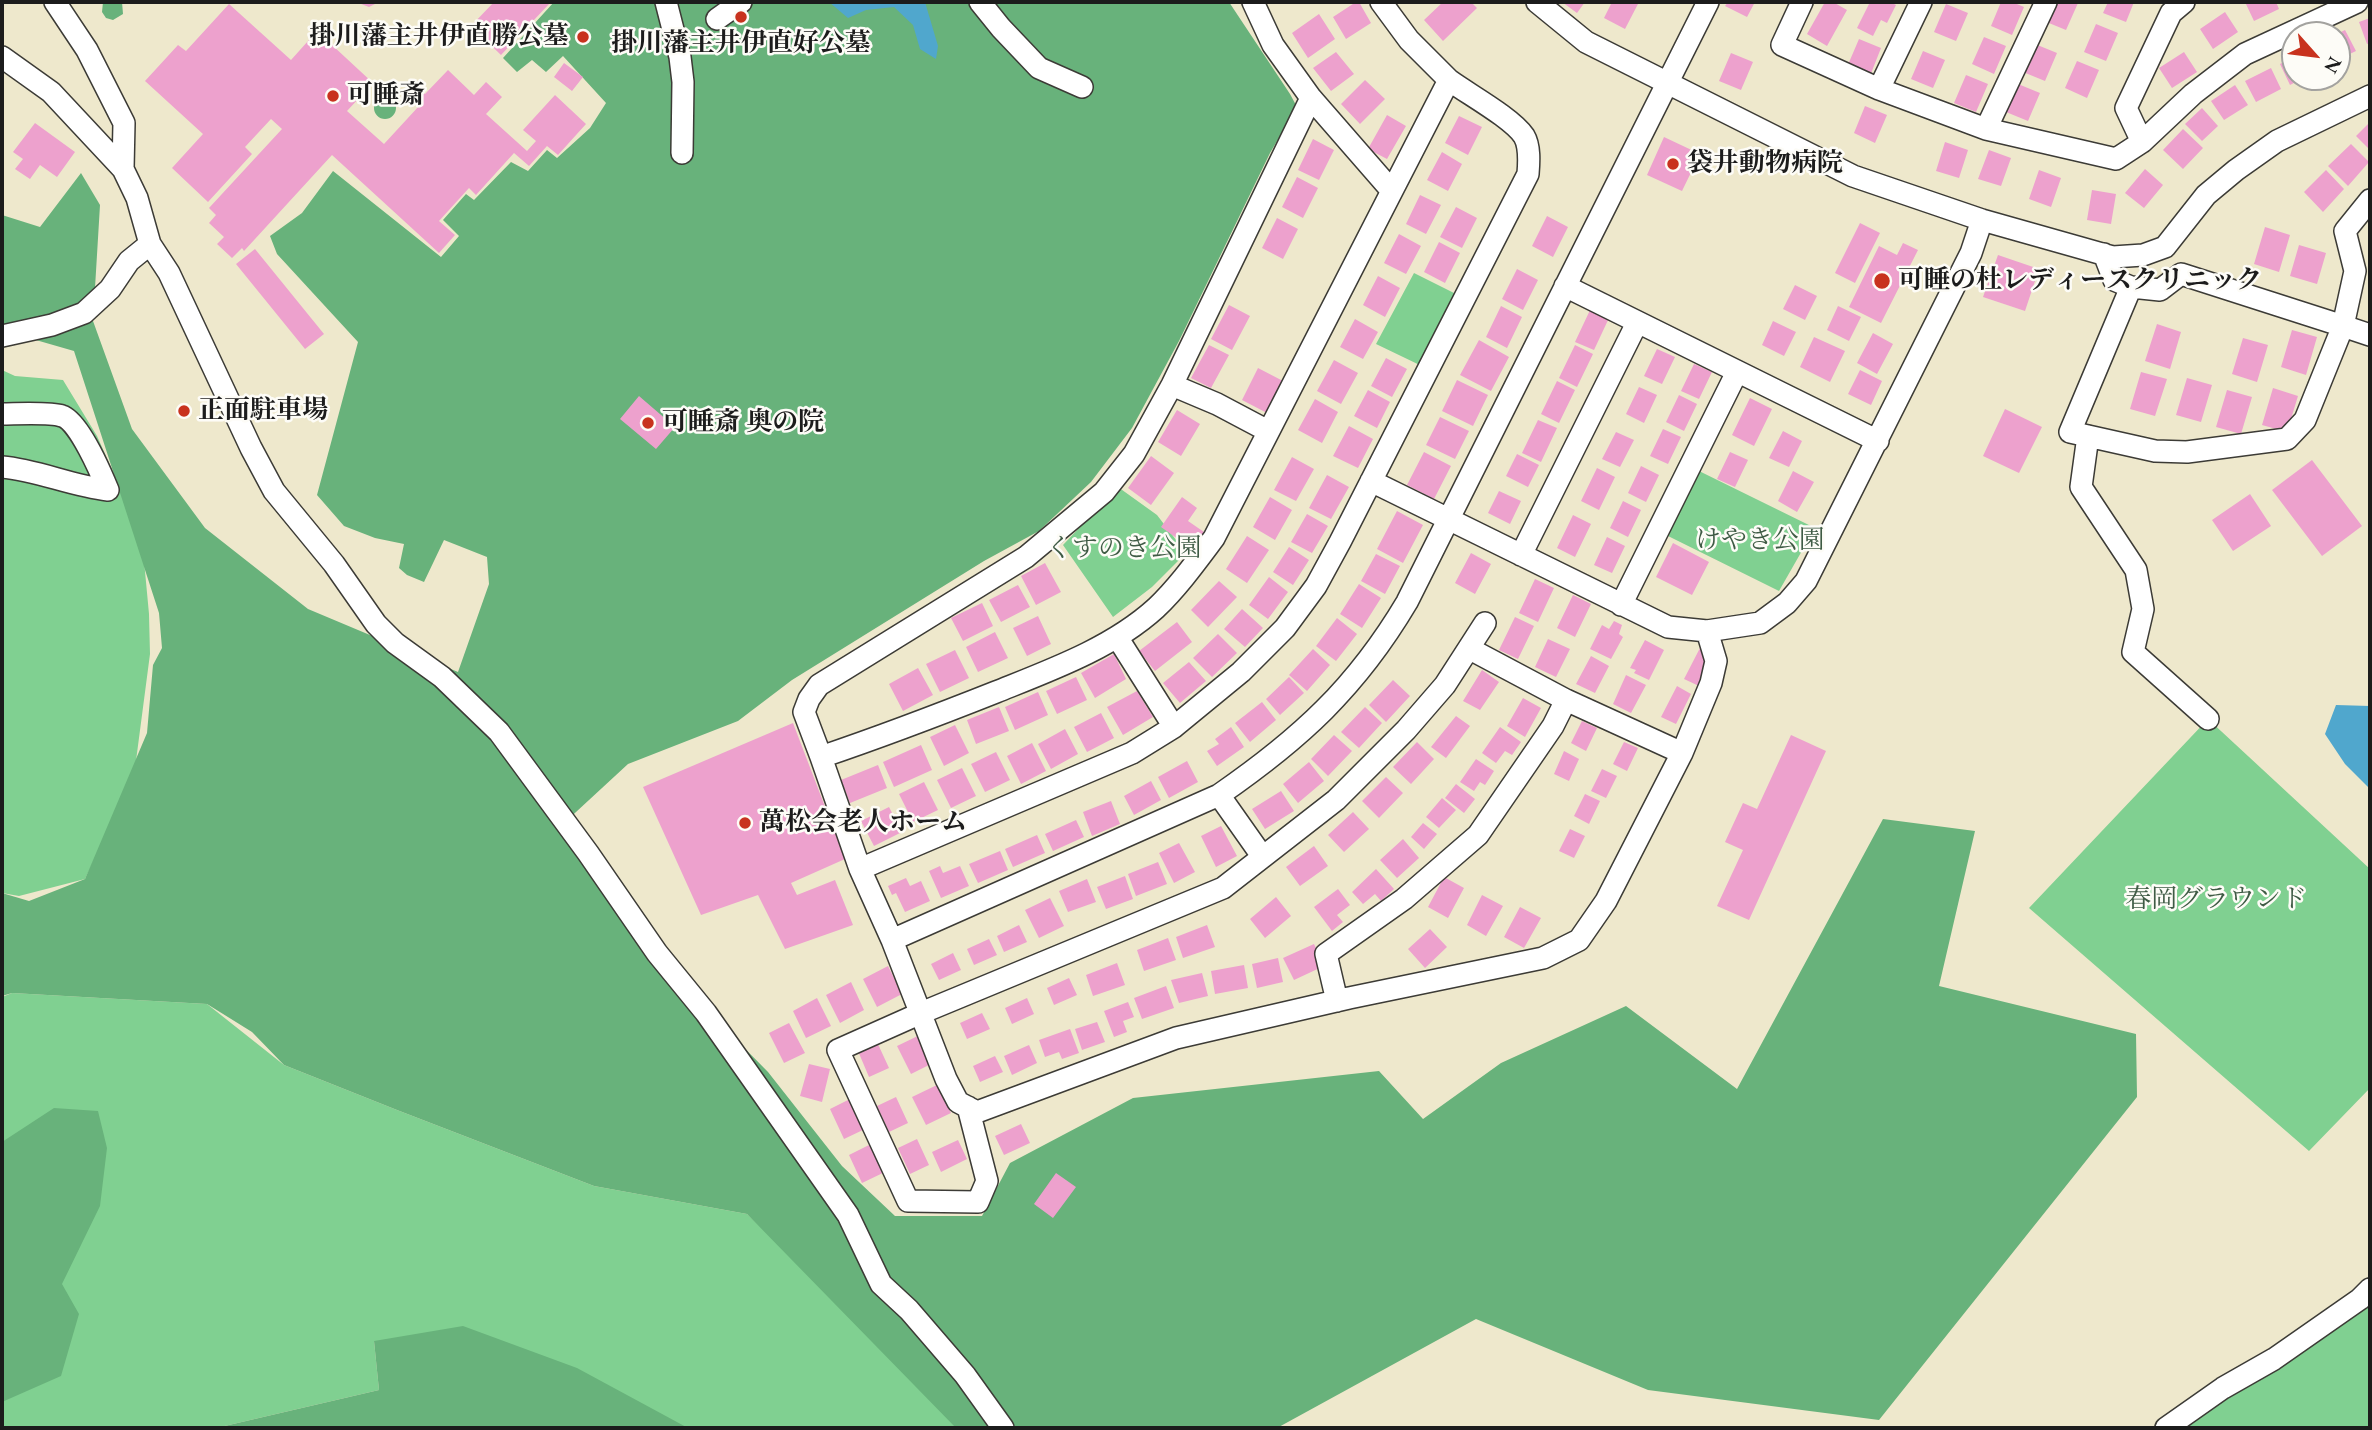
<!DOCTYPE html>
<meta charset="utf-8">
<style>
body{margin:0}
#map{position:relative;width:2372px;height:1430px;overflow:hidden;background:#eee8cc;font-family:"EB Garamond",serif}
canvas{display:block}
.frame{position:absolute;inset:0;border:4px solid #1c1c1c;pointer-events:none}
.north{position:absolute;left:2281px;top:21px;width:70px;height:70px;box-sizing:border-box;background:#fdfcf7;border:2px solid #a3a29f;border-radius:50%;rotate:118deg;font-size:19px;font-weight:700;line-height:28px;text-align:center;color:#1c1c1c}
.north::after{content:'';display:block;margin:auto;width:24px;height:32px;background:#c8321e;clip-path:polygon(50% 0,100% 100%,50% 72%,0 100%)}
</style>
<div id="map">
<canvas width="2372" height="1430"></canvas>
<div class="frame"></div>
<div class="north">N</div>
</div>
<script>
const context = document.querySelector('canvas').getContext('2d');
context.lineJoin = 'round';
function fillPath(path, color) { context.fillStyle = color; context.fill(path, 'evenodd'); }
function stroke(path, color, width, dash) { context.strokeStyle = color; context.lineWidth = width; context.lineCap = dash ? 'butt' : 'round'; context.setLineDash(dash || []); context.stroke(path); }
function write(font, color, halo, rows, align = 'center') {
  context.font = font + ' "EB Garamond","Noto Serif JP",serif'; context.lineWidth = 5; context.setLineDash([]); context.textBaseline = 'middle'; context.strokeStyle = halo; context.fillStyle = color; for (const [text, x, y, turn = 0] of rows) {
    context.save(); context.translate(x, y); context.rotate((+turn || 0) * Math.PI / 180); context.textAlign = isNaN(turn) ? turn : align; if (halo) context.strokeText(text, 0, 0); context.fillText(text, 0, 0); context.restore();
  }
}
fillPath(new Path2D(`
 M1414,273L1464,298L1428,369L1376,344Z
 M2,370L15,376L63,380L97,436L128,505L143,550L149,614L150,654L134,776L85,879L19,896L2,893Z
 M1697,470L1815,528L1779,591L1666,535Z
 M1118,487L1157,515L1186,553L1152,587L1113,617L1063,545Z
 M2208,719L2370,869V1088L2309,1151L2029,908Z
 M12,993L207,1004L284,1065L397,1110L594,1186L747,1214L974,1428H685L374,1341L379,1390L216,1428H2V997Z
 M2370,1289V1428H2281L2270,1426L2166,1428Z`), '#80d091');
fillPath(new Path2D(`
 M103,2H122L123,14L113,20L106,18L102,12Z
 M554,2H1229L1290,94L1297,107L1270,153L1179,341L1132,428L1091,482L1039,531L984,561L792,680L738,721L628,764L563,824L688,991L768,1072L842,1166L895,1216H982L1010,1163L1133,1098L1379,1071L1423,1119L1501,1063L1626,1006L1737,1089L1883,819L1975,831L1939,986L2136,1034L2137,1097L1879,1420L1648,1390L1476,1319L1277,1428H956L747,1214L594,1186L397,1110L284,1065L252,1032L207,1004L12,993L2,996V893L29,901L85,879L147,733L153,665L162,648L159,613L74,351L8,332L2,328V215L40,227L81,173L100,205L93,321L132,429L205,528L308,609L458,672L489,584L487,557L444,540L424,582L407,575L399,568L404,544L375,538L344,526L317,495L358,342L277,254L270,236L302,213L333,171L441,257L459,236L443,220L466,194L474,200L511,162L528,171L547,150L557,158L590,128L606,103L563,56L546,72L532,60L517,72L503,58Z
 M374 108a11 11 0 1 1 22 0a11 11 0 1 1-22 0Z
 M54,1108L98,1111L107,1148L100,1206L62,1284L79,1314L61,1376L2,1402V1142Z
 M463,1326L577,1368L688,1428H216L379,1390L374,1341Z`), '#68b27b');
fillPath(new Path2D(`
 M829,2H925L938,46L936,59L920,49L913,25L894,7L866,10L848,18Z
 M2336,705L2370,706V789L2345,764L2325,734Z`), '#50a7cd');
fillPath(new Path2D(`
 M356,2H379L369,7Z
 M494,2H548L550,3L501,55L471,26Z
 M1356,2H1359L1371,23L1346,39L1333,17Z
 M1443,2H1471L1477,8L1443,41L1424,20Z
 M1562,2H1585L1577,13Z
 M1612,2H1639L1625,29L1604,18Z
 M1728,2H1755L1747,17L1725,6Z
 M1825,2H1833L1847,10L1827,46L1807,34Z
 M1870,2H1890L1896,5L1887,23L1881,20L1873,36L1857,28Z
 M2001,2H2012L2024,7L2012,35L1991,26Z
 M2052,2L2078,3L2066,30L2044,21Z
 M2108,2H2134L2126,22L2103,13Z
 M2245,2H2276L2279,9L2254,21Z
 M229,4L291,60L317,31L332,45L373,83L347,111L384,144L419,106L411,98L420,89L425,94L448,70L474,95L486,82L502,97L486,114L527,151L536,141L523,130L555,95L586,124L558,155L547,146L529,166L514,153L476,195L469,188L439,221L455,235L439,253L332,155L244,251L242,248L232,258L217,244L224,237L209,223L216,215L209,208L282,129L271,119L245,147L252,154L208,202L172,168L203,134L145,81L178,45L186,51Z
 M1946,4L1968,13L1956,41L1934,32Z
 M2225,12L2238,32L2213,49L2200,29Z
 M1319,14L1335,39L1308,58L1292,33Z
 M2370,18V43L2367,44L2359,22Z
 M2096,24L2118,33L2106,61L2084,52Z
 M2345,30L2356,51L2337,60V34Z
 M1984,37L2006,46L1994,74L1972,64Z
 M1859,39L1881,48L1870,76L1847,67Z
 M2035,44L2057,53L2045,81L2023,72Z
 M1923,51L1945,60L1933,88L1911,79Z
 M1336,52L1354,74L1331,91L1313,68Z
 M2184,52L2197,72L2172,88L2159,68Z
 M1731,53L1753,62L1741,90L1719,81Z
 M2295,56V77H2305L2290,85L2280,64Z
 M2077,61L2099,70L2087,98L2065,88Z
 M564,63L583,77L572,91L554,77Z
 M2271,68L2281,89L2256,102L2245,81Z
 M1966,75L1988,84L1976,112L1954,103Z
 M1365,80L1385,99L1360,124L1341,104Z
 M2018,84L2040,93L2028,121L2006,112Z
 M2235,85L2248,105L2224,120L2211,101Z
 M1865,106L1887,115L1875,143L1854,133Z
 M2202,108L2218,126L2202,141L2185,124Z
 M1387,115L1406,126L1387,159L1368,149Z
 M1459,116L1482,127L1468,155L1445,143Z
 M2370,122V150L2356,136Z
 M35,123L75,152L57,177L40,165L30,179L15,169L23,159L13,152Z
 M2183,129L2203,148L2183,169L2163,150Z
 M1664,137L1700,154L1682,191L1647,175Z
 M1313,139L1334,150L1319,180L1298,170Z
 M1945,142L1968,150L1959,178L1936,171Z
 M2351,144L2369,162L2348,186L2328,166Z
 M1989,150L2011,158L2001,186L1978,179Z
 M1442,152L1462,164L1448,191L1427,180Z
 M2145,169L2163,185L2144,208L2125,193Z
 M2039,170L2061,178L2051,207L2029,199Z
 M2326,170L2344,189L2323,212L2304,192Z
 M1297,177L1318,188L1303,218L1282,207Z
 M2092,190L2116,194L2111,224L2087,220Z
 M1420,195L1441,205L1426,234L1406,224Z
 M1456,207L1477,218L1462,248L1440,237Z
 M1547,216L1568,227L1553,257L1532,246Z
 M1277,218L1298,229L1283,259L1262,248Z
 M1860,223L1880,233L1855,283L1835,273Z
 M2265,227L2290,235L2279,272L2254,264Z
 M1399,234L1421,246L1406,274L1384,263Z
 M1439,242L1460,253L1445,283L1424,272Z
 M1903,243L1918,250L1881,323L1849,307L1879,246L1897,255Z
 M2299,245L2326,253L2317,284L2290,276Z
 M255,249L324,334L305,349L236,264Z
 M1998,255L2039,269L2025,311L1983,297Z
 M1517,269L1538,280L1523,310L1502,299Z
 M1378,276L1400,288L1385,317L1363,305Z
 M1795,285L1817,296L1805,320L1783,309Z
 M1229,305L1250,316L1232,350L1211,339Z
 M1501,306L1522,317L1507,348L1486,337Z
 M1838,306L1861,317L1849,341L1827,330Z
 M1591,308L1609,318L1594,350L1575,342Z
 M1355,319L1378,332L1363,359L1340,347Z
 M1773,321L1796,332L1784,356L1762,345Z
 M2157,324L2181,332L2170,369L2145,361Z
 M2292,330L2317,337L2306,375L2281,367Z
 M1873,333L1893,344L1877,374L1857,363Z
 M1814,337L1845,351L1830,382L1800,367Z
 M2243,338L2268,345L2257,382L2232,374Z
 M1479,340L1509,357L1491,391L1460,375Z
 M1209,345L1229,355L1211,388L1191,378Z
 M1575,345L1593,354L1577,387L1559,378Z
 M1657,349L1675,357L1662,384L1644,376Z
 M1386,358L1407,369L1392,397L1371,386Z
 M1334,360L1358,373L1341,404L1317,391Z
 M1694,364L1712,372L1699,399L1681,391Z
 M1258,368L1283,381L1267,413L1242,400Z
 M1860,370L1882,381L1871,405L1848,394Z
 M2141,372L2167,379L2155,416L2130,409Z
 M2187,378L2212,385L2201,422L2176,415Z
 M1457,380L1488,395L1473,426L1442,411Z
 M1557,381L1575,390L1559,423L1541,414Z
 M1639,387L1657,395L1644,423L1626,414Z
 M2273,388L2298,396L2287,432L2262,425Z
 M1368,390L1390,402L1377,428L1354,416Z
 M2227,390L2252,397L2241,434L2216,427Z
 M1679,395L1697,404L1684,431L1666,422Z
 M639,396L675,427L656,449L620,419Z
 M1750,398L1772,409L1754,446L1732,435Z
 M1315,399L1338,412L1322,443L1298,430Z
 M2005,409L2042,427L2019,473L1983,456Z
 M1177,410L1200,424L1181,456L1158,442Z
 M1440,417L1469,431L1455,459L1426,445Z
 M1538,420L1557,428L1541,462L1522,453Z
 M1349,426L1373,439L1358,468L1333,456Z
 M1663,429L1681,437L1668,464L1650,456Z
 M1783,431L1802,441L1789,467L1769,458Z
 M1616,432L1634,440L1620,467L1602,459Z
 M1424,452L1451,466L1434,499L1407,485Z
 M1730,452L1748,460L1735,487L1717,479Z
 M1517,454L1539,465L1528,487L1506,476Z
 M1151,456L1174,473L1151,505L1128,488Z
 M1292,457L1314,469L1296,501L1274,490Z
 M2312,460L2362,526L2322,556L2272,490Z
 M1641,466L1659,475L1646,502L1628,493Z
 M1597,468L1615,477L1599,510L1581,501Z
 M1793,471L1814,482L1797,512L1778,501Z
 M1327,475L1349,487L1331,519L1309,508Z
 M1499,491L1521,501L1510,524L1488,513Z
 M2250,494L2271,526L2233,551L2212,520Z
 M1182,497L1197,508L1188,521L1204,532L1192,549L1161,527Z
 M1270,497L1292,510L1275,540L1253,527Z
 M1623,501L1641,510L1628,537L1610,528Z
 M1397,511L1423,525L1403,563L1377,549Z
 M1307,514L1328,526L1312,553L1291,542Z
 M1573,515L1591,524L1575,557L1557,548Z
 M1247,536L1269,550L1247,583L1226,569Z
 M1607,537L1625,546L1612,573L1594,565Z
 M1673,543L1709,562L1692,595L1656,577Z
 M1289,547L1309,560L1293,585L1273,572Z
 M1471,553L1491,564L1475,594L1455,583Z
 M1376,554L1400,566L1385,594L1361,581Z
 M1045,563L1061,592L1036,605L1021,576Z
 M1269,577L1288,592L1268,619L1249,605Z
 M1535,579L1554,588L1538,622L1519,613Z
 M1219,581L1237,597L1208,627L1191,610Z
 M1359,584L1381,598L1362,628L1340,614Z
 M1018,585L1030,607L1001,622L989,600Z
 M1573,595L1591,604L1575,637L1557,628Z
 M982,603L993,626L963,641L951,618Z
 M1242,609L1263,628L1245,647L1224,629Z
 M1038,616L1051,644L1027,656L1013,628Z
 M1515,617L1534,626L1518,659L1499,650Z
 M1337,618L1357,634L1336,661L1316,646Z
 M1614,621L1622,625L1619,634L1623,637L1611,659L1590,649L1602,625L1609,629Z
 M1177,622L1192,642L1155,671L1139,651Z
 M995,632L1008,658L978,672L966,647Z
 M1218,634L1237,653L1212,677L1193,658Z
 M1548,639L1570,649L1556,677L1535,667Z
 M1645,640L1664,650L1649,680L1634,673L1636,670L1630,668Z
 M1700,648L1714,656L1699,686L1684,679Z
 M1313,649L1330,665L1307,691L1289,675Z
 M955,650L969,678L940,692L926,664Z
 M1114,654L1126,679L1095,698L1081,673Z
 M1591,656L1609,666L1595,693L1576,684Z
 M1189,662L1206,681L1180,703L1163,683Z
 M918,668L933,695L903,711L889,684Z
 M1482,670L1499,682L1480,710L1463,701Z
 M1626,675L1646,685L1631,713L1613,704Z
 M1076,677L1087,700L1057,714L1046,691Z
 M1289,677L1304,693L1280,715L1266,699Z
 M1393,680L1410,696L1386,722L1369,705Z
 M1677,686L1691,694L1676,724L1661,717Z
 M1137,691L1153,717L1123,735L1107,707Z
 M1038,692L1048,715L1015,730L1005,707Z
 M1523,698L1541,708L1525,737L1507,726Z
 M1262,702L1276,720L1250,742L1235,723Z
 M999,707L1009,731L976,744L967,720Z
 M1365,707L1382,723L1359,748L1341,732Z
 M1101,713L1114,738L1087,752L1074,727Z
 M1456,716L1470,726L1446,758L1431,747Z
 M1582,721L1597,728L1586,751L1571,743Z
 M793,723L845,859L791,883L797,895L835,880L853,925L785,949L758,895L701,915L643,787Z
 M955,725L969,753L944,766L930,737Z
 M1231,727L1244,747L1217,766L1207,751L1219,744L1215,739Z
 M1500,727L1521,742L1512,755L1505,751L1496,763L1482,753Z
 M1065,729L1078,754L1051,769L1038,744Z
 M1334,735L1352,751L1328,776L1311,759Z
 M1791,735L1826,751L1749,920L1717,906L1743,850L1725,842L1743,803L1757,809Z
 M1417,742L1434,759L1411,784L1393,767Z
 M1624,742L1638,748L1627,771L1613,764Z
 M1032,743L1046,771L1021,784L1007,756Z
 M921,745L932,770L894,787L883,762Z
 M1564,751L1579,759L1569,781L1554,774Z
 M996,752L1010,780L985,792L971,764Z
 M1476,759L1494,771L1485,785L1480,782L1474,791L1460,782Z
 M1187,761L1198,782L1169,798L1158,777Z
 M1309,762L1324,781L1298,803L1283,784Z
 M878,765L887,788L850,803L841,780Z
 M962,768L976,796L951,808L937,780Z
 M1602,769L1617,776L1606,798L1591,791Z
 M1386,777L1403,793L1379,818L1362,801Z
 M1151,781L1161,800L1134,815L1124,796Z
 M924,782L938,810L913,822L899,794Z
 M1456,784L1475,799L1464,813L1445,798Z
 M1281,791L1294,811L1265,829L1252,809Z
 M1585,794L1600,801L1589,824L1574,816Z
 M1442,798L1456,810L1439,828L1426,817Z
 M1111,801L1120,824L1092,836L1083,812Z
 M889,807L902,832L874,846L861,821Z
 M1353,812L1369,829L1344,852L1328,835Z
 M1076,820L1084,837L1053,851L1045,834Z
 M1423,823L1437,834L1424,849L1411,837Z
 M1221,826L1237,856L1216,867L1201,836Z
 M1570,829L1585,836L1574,858L1559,851Z
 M1037,835L1045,853L1013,867L1005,849Z
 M1403,839L1419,858L1397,878L1380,860Z
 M1179,843L1195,872L1174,883L1159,853Z
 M1314,846L1328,866L1300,886L1286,867Z
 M1000,851L1008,870L978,883L969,864Z
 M1158,862L1167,884L1136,896L1128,874Z
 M940,866L943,873L960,866L969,886L941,898L929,871Z
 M1376,869L1394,889L1381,901L1375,894L1363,904L1352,892Z
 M1125,876L1133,899L1106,909L1097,887Z
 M1444,877L1464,888L1448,918L1428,907Z
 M906,878L910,886L921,881L930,901L905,912L896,893L892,895L888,886Z
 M1087,879L1096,902L1068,912L1059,891Z
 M1338,889L1350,905L1337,915L1343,922L1332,931L1314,907Z
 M1482,895L1503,906L1486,936L1467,925Z
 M1276,897L1291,916L1265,938L1250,919Z
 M1050,898L1064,926L1039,938L1025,910Z
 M1520,907L1541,918L1524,948L1504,937Z
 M1019,925L1027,942L1004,952L997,936Z
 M1207,925L1215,947L1183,958L1176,937Z
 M1430,929L1447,947L1425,968L1408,949Z
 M1168,938L1176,960L1144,971L1137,950Z
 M989,939L997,955L974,965L967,949Z
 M1314,944L1324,966L1294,980L1283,958Z
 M953,953L961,970L939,980L931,964Z
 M1278,958L1283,982L1257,988L1252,964Z
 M1117,963L1125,985L1093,996L1086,975Z
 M1244,965L1248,988L1215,994L1211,971Z
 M888,966L902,994L877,1007L863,979Z
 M1202,973L1208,996L1179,1003L1171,980Z
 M1069,978L1077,995L1054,1005L1047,988Z
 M851,982L864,1010L840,1023L826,995Z
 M1166,986L1174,1008L1142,1019L1134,998Z
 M817,998L831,1026L806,1038L793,1011Z
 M1027,998L1034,1014L1012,1024L1005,1008Z
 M1128,1002L1134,1017L1123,1021L1127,1032L1114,1037L1104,1011Z
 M982,1013L990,1029L967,1039L960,1023Z
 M1097,1022L1105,1042L1082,1050L1075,1029Z
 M789,1023L805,1053L784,1063L769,1033Z
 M1070,1029L1079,1053L1062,1059L1059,1052L1045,1057L1039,1040Z
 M922,1034L935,1062L911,1074L897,1046Z
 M877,1042L889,1068L869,1077L858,1051Z
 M1029,1045L1037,1063L1012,1075L1004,1056Z
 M995,1056L1003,1072L980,1082L973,1066Z
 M809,1064L830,1069L822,1102L800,1096Z
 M937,1085L951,1113L926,1125L912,1097Z
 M896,1097L908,1123L889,1132L877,1106Z
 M850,1099L865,1129L844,1139L830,1109Z
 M1021,1124L1030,1143L1004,1155L995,1136Z
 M917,1139L929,1165L910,1174L898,1148Z
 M958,1140L967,1159L941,1172L932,1152Z
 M873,1143L887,1171L862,1183L849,1155Z
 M1056,1173L1076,1187L1053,1218L1034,1204Z`), '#eda1cd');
const minor = new Path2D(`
 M55,2L87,50L124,123L123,169L137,198L150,244L169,273L251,448L274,491L334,564L376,624L395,643L442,677L499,732L588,853L657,953L706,1013L848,1215L881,1284L909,1310L965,1375L1003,1428
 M666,2L680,57L683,82L682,153
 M980,2L1001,28L1039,68L1082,87
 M1253,2L1273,45L1311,98L1392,191L1214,538C1196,562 1178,587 1156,608C1112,648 1051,670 996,692C938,715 880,737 821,757L860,869L892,940L946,1079L958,1102L977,1112L1176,1038L1349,998L1543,958L1579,940L1606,901L1682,753L1711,683L1716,661L1707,631
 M1381,2L1409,40L1449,80L1392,191
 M1537,2L1586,42L1853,176L1982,220L2113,257L2143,255L2165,247L2206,195L2236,170L2277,141L2370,96
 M1802,2L1782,45L1879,89L1986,129L2116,159L2142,142L2126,108L2171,13L2184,2
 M717,19L741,2
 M2,57L51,92L123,169
 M1879,89L1921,2
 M1986,129L2046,2
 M2142,142L2193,94L2245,54L2357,2
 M2370,200L2345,231L2355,271L2343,326L2370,335
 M2104,254L2114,280L2131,287L2070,432L2155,451L2187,452L2287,439L2305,420L2343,326L2181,274L2160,290L2131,287
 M1565,286L1878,441
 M2,336L52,325L84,313L110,289L129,261L150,244
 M1172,385L1217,404L1268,431
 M2,414C16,414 50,412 62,416C79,421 101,473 108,490C71,486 38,470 2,467
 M2088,436L2081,487L2136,570L2143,609L2133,652L2208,719
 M1371,481L1668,627L1707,631L1760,623L1787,603L1806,581L1971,253L1982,220
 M1521,555L1637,323
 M1621,605L1737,372
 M1117,637L1174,727
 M1470,649L1566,700L1682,753
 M821,757L804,712L809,699L819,685L1026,557L1104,492L1134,454L1172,385L1311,98
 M1219,795L1262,856
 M860,869L1132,753L1174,727L1241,672L1285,628L1316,586L1340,542L1528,174C1529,162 1530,146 1524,136C1512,118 1468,94 1449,80
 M892,940L1219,795C1300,739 1356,688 1407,602L1708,2
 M1337,1001L1326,954L1404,899L1478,835L1553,726L1566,700
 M968,1107L987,1181L978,1202L908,1201L838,1050L921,1013L1223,888L1336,800L1406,730L1445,685L1485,623
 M2166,1428L2223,1388L2274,1359L2360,1299L2370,1289`);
stroke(minor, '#3c3b36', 24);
stroke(minor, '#fff', 21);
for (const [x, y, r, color] of [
 [741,17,7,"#c8321e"],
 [583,37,7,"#c8321e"],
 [333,96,7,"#c8321e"],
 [1673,164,7,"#c8321e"],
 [1882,281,9,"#c8321e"],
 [184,411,7,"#c8321e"],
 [648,423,7,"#c8321e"],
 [745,823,7,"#c8321e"]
]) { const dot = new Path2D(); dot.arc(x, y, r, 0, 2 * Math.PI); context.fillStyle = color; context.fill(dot); stroke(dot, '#fdfcf7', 2.5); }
write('bold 26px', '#1c1c1c', '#fdfcf7', [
 ["掛川藩主井伊直勝公墓",569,37,"right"],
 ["掛川藩主井伊直好公墓",741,44,"center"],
 ["可睡斎",347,96],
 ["袋井動物病院",1687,164],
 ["可睡の杜レディースクリニック",1898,281],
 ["正面駐車場",198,411],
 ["可睡斎 奥の院",662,423],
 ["萬松会老人ホーム",759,823]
], 'left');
write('26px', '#3f5b45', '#fdfcf7', [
 ["けやき公園",1760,541],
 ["くすのき公園",1124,549],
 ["春岡グラウンド",2216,900]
]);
</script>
